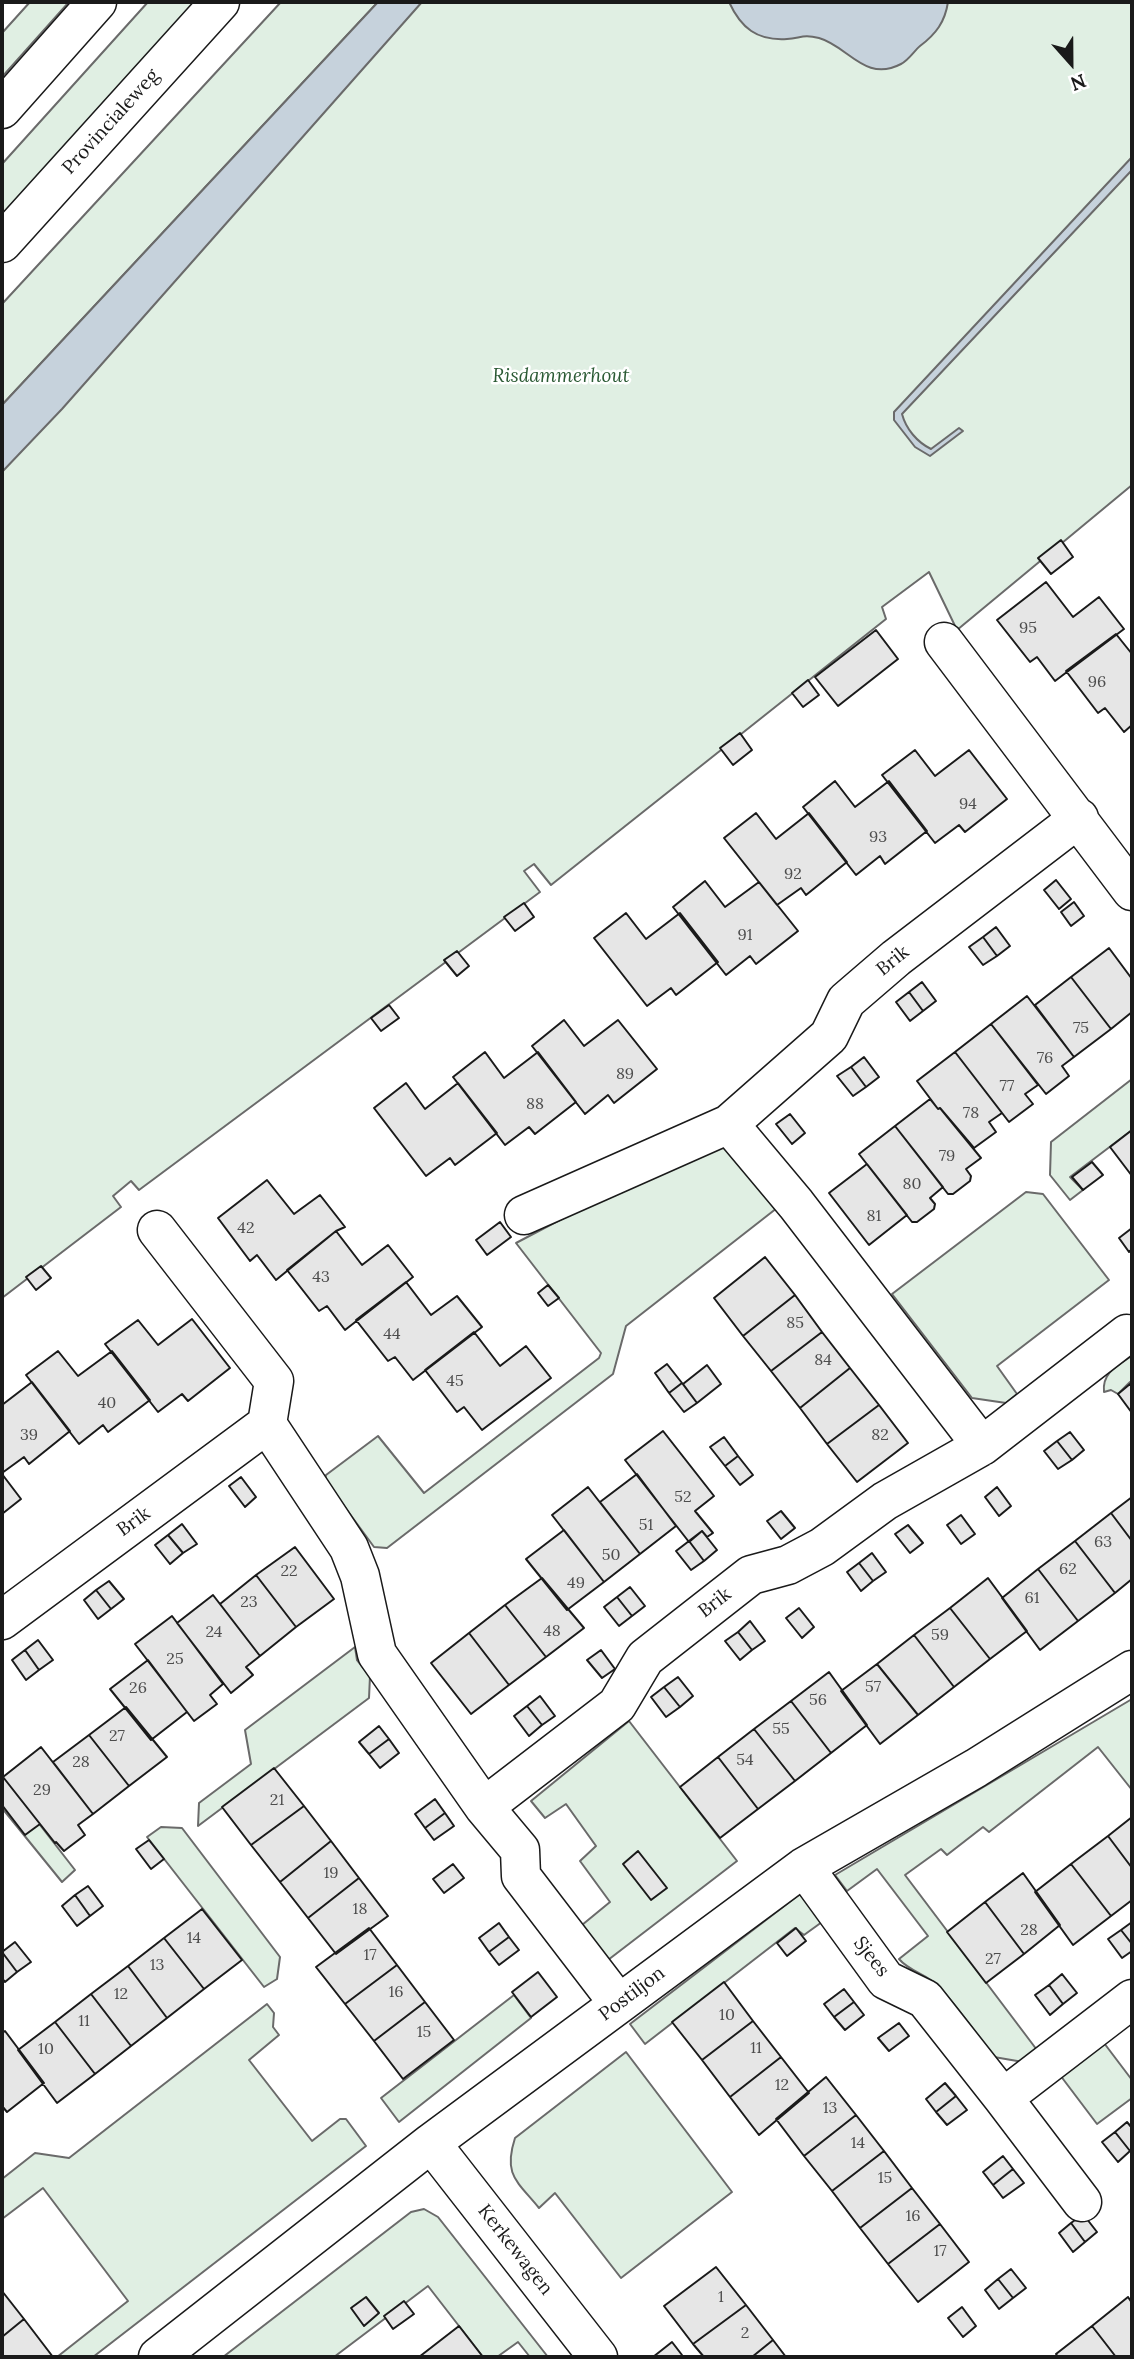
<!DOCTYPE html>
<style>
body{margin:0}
#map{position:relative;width:1134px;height:2359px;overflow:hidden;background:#fff;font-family:Lora,serif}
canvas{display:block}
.frame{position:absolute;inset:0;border:4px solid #1a1a1a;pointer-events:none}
.north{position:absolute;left:1036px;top:28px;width:70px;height:70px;-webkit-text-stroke:5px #fff;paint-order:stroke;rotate:159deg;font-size:19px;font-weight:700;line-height:28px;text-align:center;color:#1a1a1a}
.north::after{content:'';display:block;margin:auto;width:24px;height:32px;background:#1a1a1a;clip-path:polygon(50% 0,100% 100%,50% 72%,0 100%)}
</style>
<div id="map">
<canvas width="1134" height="2359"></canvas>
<div class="frame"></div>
<div class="north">N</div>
</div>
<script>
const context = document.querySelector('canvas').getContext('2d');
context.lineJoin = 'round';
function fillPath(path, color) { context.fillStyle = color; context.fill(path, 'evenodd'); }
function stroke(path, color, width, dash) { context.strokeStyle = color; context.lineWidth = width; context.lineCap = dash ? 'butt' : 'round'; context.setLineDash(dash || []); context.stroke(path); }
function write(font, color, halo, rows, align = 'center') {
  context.font = font + ' Lora,serif'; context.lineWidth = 5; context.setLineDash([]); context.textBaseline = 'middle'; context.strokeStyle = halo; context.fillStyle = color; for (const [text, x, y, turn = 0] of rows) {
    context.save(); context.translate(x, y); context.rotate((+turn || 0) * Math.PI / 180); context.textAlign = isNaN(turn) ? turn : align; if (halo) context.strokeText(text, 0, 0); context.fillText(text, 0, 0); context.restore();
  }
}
const green = new Path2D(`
 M30,2H69L2,77V33Z
 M148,2H196L2,218V164Z
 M281,2H378L2,405V304Z
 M395,2H1132V485L957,630L929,572L882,607L886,619L551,885L534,864L524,871L540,892L139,1190L131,1181L113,1196L121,1207L2,1298V434Z
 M1132,1079V1130L1070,1177L1083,1190L1070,1200L1050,1175L1051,1142Z
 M722,1146L736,1155L777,1208L626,1326L613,1374L387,1548L374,1547L325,1480L326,1475L378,1436L424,1493L599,1358L601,1353L516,1243L613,1192Z
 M1026,1192L1043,1194L1109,1280L997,1366L1017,1394L1006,1403L972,1398L892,1294Z
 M1130,1357L1132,1358V1384L1130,1382L1118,1394L1111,1390L1104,1392C1102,1374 1115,1367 1130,1357Z
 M355,1647L357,1660L370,1676L369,1698L198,1826L199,1803L251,1764L245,1730Z
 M1132,1699V1790L1098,1747L989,1832L983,1827L947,1855L941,1849L905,1875L1037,2050L1023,2062L994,2057C976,2034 959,2008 939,1987C927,1974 910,1972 899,1959L928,1936L877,1869L847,1891L835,1875Z
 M629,1721L737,1861L608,1960L582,1925L610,1902L580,1861L596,1846L566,1804L545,1818L531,1801Z
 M2,1776L75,1870L62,1882L2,1808Z
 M161,1827L182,1828L280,1957L277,1979L264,1987L147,1837Z
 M800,1894L822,1922L804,1935L795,1928L645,2044L630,2024Z
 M514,1995L531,2018L399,2122L381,2098Z
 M267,2004L274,2013L273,2027L279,2035L249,2060L312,2141L340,2119H346L366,2146L93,2357H57L128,2301L43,2188L2,2219V2179L35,2153L69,2158Z
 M1104,2043L1132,2080V2098L1097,2124L1060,2075Z
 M626,2052L732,2192L621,2278L555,2193L539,2208C517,2181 503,2175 515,2138Z
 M424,2209L438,2217L548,2357H530L518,2342L497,2357H483L428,2286L334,2357H223L411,2212Z`);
fillPath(green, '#e0efe3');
stroke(green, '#6a6a6a', 2);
const water = new Path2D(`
 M378,2H422L62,409L2,472V405Z
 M729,2H948C945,22 936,34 920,46C914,51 909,60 901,64C865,83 848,46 819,38C803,34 801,38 787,39C757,41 741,28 729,2Z
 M1132,157V170L902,414C906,429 917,442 931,449L959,428L963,431L930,456L915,447L894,420V412Z`);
fillPath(water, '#c6d2dc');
stroke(water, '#6a6a6a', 2);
const building = new Path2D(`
 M1061,540L1073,557L1051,574L1038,558Z
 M1046,582L1073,617L1099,597L1124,629L1055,681L1037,657L1030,662L997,620Z
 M876,630L898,659L838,706L815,677Z
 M1116,634L1132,654V725L1124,732L1105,708L1098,713L1066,671Z
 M808,680L819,695L803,707L792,693Z
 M740,733L752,750L733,765L720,748Z
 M915,750L935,776L969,750L1007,799L965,832L959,825L935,843L882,775Z
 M835,781L855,807L889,781L927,831L885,864L880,856L856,875L803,807Z
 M756,813L776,839L809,813L847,862L806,895L801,888L777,905L724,838Z
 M1056,880L1071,899L1059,909L1044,890Z
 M705,881L725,907L759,882L798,931L756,964L750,956L726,975L673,907Z
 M1074,902L1084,916L1071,926L1061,912Z
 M524,903L534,917L515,931L504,917Z
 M626,913L646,939L680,913L718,962L676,995L671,988L647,1006L594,938Z
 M996,927L1010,946L997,956L983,937Z
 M983,937L997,956L983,965L969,947Z
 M1109,948L1132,979V1012L1111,1029L1071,977Z
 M457,951L469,966L457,976L444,960Z
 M1071,977L1111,1029L1074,1057L1035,1005Z
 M922,982L936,1001L923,1011L909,992Z
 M909,992L923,1011L910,1021L896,1002Z
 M1027,996L1074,1057L1062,1066L1069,1076L1046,1094L991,1024Z
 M389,1005L399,1018L381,1031L371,1018Z
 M564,1020L584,1046L618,1020L657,1069L614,1103L608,1095L585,1114L532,1046Z
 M991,1024L1038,1085L1025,1094L1033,1104L1009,1122L955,1052Z
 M485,1052L504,1078L538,1052L576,1102L535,1134L529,1127L505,1145L453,1077Z
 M955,1052L1002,1113L989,1122L996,1132L974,1148L940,1108L938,1109L917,1081Z
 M864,1057L879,1077L866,1087L851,1067Z
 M851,1067L866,1087L853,1096L837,1076Z
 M406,1083L425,1109L458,1083L497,1133L455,1165L450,1158L426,1176L374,1108Z
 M930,1099L938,1109L940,1108L981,1158L966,1169L971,1176L970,1181L953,1194H948L895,1126Z
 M790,1114L805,1133L792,1144L776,1124Z
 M895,1126L943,1187L930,1198L935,1204L934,1209L917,1222H912L859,1154Z
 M1132,1130V1176L1110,1147Z
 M1092,1162L1103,1175L1083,1190L1072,1177Z
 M867,1164L907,1215L869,1245L829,1193Z
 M267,1180L294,1214L320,1195L345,1227L336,1231L276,1280L257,1255L250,1261L218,1218Z
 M500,1222L511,1237L487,1255L476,1240Z
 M1132,1228V1249L1129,1252L1119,1238Z
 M336,1231L362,1265L388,1245L413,1277L345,1330L327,1306L319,1311L287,1270Z
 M765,1257L795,1295L743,1336L714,1298Z
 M41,1266L51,1278L36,1290L26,1277Z
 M406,1282L431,1315L457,1296L482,1327L413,1380L395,1357L388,1361L356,1320Z
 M548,1285L559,1298L548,1306L538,1293Z
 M795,1295L822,1332L771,1371L743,1336Z
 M192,1319L230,1368L188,1401L182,1394L158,1412L105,1344L138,1320L158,1345Z
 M474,1332L500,1366L526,1346L551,1378L482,1430L464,1407L457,1412L425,1370Z
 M822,1332L850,1368L800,1408L771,1371Z
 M58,1351L78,1376L112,1351L150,1400L108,1432L103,1425L79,1444L26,1375Z
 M667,1364L682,1383L669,1393L655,1373Z
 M707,1365L721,1384L697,1403L683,1384Z
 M850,1368L879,1405L827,1444L800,1408Z
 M32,1382L70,1431L29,1464L24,1457L2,1473V1405Z
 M682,1383L697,1403L684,1412L669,1393Z
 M1130,1384L1132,1387V1413L1118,1394Z
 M879,1405L908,1443L857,1482L827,1444Z
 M663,1431L714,1496L695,1511L713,1533L707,1537L702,1531L689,1542L625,1460Z
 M1070,1432L1084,1450L1072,1460L1057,1441Z
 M724,1437L738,1456L725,1466L710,1447Z
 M1057,1441L1072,1460L1058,1469L1044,1451Z
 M738,1456L753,1475L740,1485L725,1466Z
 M2,1474L21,1499L2,1514Z
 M637,1474L676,1526L640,1554L600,1502Z
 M241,1477L256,1497L245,1507L229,1486Z
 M588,1487L640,1554L604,1582L552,1515Z
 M997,1487L1011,1506L999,1516L985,1497Z
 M1132,1497V1541L1111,1513Z
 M781,1511L795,1528L781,1539L767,1521Z
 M1111,1513L1132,1541V1579L1115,1593L1075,1541Z
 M961,1515L975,1534L961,1544L947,1525Z
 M182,1524L197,1544L183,1553L168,1535Z
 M908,1525L923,1543L910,1553L895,1534Z
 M564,1530L604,1582L567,1610L526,1559Z
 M702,1531L717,1550L704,1561L689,1541Z
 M168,1535L183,1553L170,1564L155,1545Z
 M689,1541L704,1561L691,1570L676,1551Z
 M1075,1541L1115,1593L1078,1621L1038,1569Z
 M295,1547L334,1599L296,1627L256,1575Z
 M872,1553L886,1572L873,1581L859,1563Z
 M859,1563L873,1581L861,1591L847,1572Z
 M1038,1569L1078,1621L1040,1650L1002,1598Z
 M256,1575L296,1627L260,1656L220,1604Z
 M542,1578L584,1628L546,1657L505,1605Z
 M988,1578L1027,1631L990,1659L950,1608Z
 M109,1581L124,1599L111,1609L96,1590Z
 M630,1587L645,1606L632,1616L617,1597Z
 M96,1590L111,1609L98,1619L84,1600Z
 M213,1595L260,1656L246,1667L253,1675L231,1693L177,1623Z
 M617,1597L632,1616L619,1626L604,1607Z
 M505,1605L546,1657L509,1685L469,1633Z
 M799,1608L814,1627L802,1638L786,1618Z
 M950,1608L990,1659L954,1687L914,1635Z
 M172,1616L223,1684L210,1695L217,1704L194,1721L135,1644Z
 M750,1621L765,1641L752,1650L738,1632Z
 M738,1632L752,1650L740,1660L725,1641Z
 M469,1633L509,1685L471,1714L431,1663Z
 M914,1635L954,1687L918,1715L877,1664Z
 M38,1640L53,1660L39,1670L25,1650Z
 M25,1650L39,1670L26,1680L12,1660Z
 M601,1650L615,1669L602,1678L587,1660Z
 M148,1660L187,1712L151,1740L110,1689Z
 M877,1664L918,1715L880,1744L841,1691Z
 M829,1672L867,1725L831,1753L791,1701Z
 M678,1677L693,1696L680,1707L664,1687Z
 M664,1687L680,1707L666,1717L651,1697Z
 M540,1696L555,1716L542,1725L527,1706Z
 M791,1701L831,1753L795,1781L754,1729Z
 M527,1706L542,1725L529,1736L514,1716Z
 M126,1707L167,1757L129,1786L89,1735Z
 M379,1726L389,1739L369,1754L359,1742Z
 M754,1729L795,1781L758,1809L718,1757Z
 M89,1735L129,1786L93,1814L53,1762Z
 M389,1739L399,1753L380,1768L369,1754Z
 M41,1747L93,1814L78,1825L85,1835L64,1851L56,1842L55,1843L3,1777Z
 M718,1757L758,1809L720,1838L680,1787Z
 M274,1768L304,1806L251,1845L222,1807Z
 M3,1777L40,1824L25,1835L2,1805Z
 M435,1799L445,1813L425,1828L415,1814Z
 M304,1806L331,1841L280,1882L251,1845Z
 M445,1813L454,1826L434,1840L425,1828Z
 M1132,1817V1868L1108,1836Z
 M1108,1836L1132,1868V1900L1111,1916L1071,1864Z
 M149,1840L164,1859L151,1869L136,1849Z
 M331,1841L359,1878L308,1918L280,1882Z
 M638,1851L667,1888L651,1900L623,1864Z
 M453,1864L464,1878L444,1893L433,1879Z
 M1071,1864L1111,1916L1073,1945L1035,1892Z
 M1023,1873L1060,1925L1024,1954L985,1902Z
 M359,1878L388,1916L336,1954L308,1918Z
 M88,1886L103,1906L90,1916L75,1895Z
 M75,1895L90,1916L77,1926L62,1906Z
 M985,1902L1024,1954L986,1983L947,1932Z
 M202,1909L242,1960L204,1989L164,1938Z
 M1132,1922V1944L1121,1930Z
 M499,1923L509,1937L489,1952L479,1938Z
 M369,1928L397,1965L345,2004L316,1967Z
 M796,1928L806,1941L787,1956L777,1943Z
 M1121,1930L1132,1944V1951L1122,1958L1108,1939Z
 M509,1937L519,1950L499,1965L489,1952Z
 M164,1938L204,1989L167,2018L128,1966Z
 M15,1942L31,1962L17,1972L2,1952Z
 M2,1952L17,1972L5,1982L2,1978Z
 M397,1965L425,2002L374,2041L345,2004Z
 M128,1966L167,2018L131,2046L91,1994Z
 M538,1972L557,1997L531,2017L512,1992Z
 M1062,1974L1077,1993L1063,2004L1049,1985Z
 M724,1982L753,2021L702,2060L672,2022Z
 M1049,1985L1063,2004L1050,2015L1035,1995Z
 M844,1989L854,2002L834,2017L824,2004Z
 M91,1994L131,2046L95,2074L55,2022Z
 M425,2002L454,2040L403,2079L374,2041Z
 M854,2002L864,2015L845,2030L834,2017Z
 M753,2021L781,2057L730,2097L702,2060Z
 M55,2022L95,2074L57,2103L18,2050Z
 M899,2023L909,2036L889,2051L878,2038Z
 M5,2031L44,2083L7,2112L2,2106V2033Z
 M781,2057L809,2093L759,2135L730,2097Z
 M826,2077L856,2115L804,2156L776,2119Z
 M945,2083L956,2096L936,2112L926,2099Z
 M956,2096L967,2110L947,2125L936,2112Z
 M856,2115L884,2151L832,2191L804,2156Z
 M1127,2122L1132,2128V2150L1130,2151L1115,2132Z
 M1115,2132L1130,2151L1118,2162L1102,2142Z
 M884,2151L912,2188L860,2228L832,2191Z
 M1003,2156L1013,2169L993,2185L983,2172Z
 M1013,2169L1024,2183L1003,2198L993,2185Z
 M912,2188L940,2224L888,2264L860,2228Z
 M1083,2214L1097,2232L1085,2242L1071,2223Z
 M1071,2223L1085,2242L1073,2252L1059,2233Z
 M940,2224L969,2262L918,2302L888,2264Z
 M716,2267L746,2305L693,2344L664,2306Z
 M1011,2269L1026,2288L1013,2298L998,2279Z
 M998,2279L1013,2298L999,2309L985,2290Z
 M2,2291L24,2319L2,2337Z
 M366,2297L379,2313L364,2326L351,2308Z
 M1128,2297L1132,2303V2357H1116L1092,2326Z
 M404,2301L414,2314L393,2329L384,2316Z
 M746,2305L773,2340L752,2357H704L693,2344Z
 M962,2307L976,2326L963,2337L948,2318Z
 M24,2319L53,2357H2V2337Z
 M459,2326L483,2357H419Z
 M1092,2326L1116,2357H1058L1056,2354Z
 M773,2340L786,2357H752Z
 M672,2342L682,2355L679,2357H653Z`);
fillPath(building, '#e6e6e6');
stroke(building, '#1a1a1a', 2);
const minor = new Path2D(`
 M944,642L1132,891
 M524,1215L729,1124
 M157,1230L274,1381L267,1424L349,1548L360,1576L377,1654L484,1807L520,1850L521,1876L619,2004
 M982,1446L796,1204L729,1124L829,1036L846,1001L896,958L1079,818
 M2,1620L267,1424
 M484,1807L617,1705L645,1658L751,1575L788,1565L822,1547L885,1501L982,1446L1127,1334L1132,1335
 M804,1867L886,1980L925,1999L1003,2098L1132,1999
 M1003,2098L1082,2202
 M431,2143L598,2357
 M158,2357L431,2143L804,1867L976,1768L1132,1670`);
const secondary = new Path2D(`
 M2,109L97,2
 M2,243L220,2`);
stroke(minor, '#1a1a1a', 41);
stroke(secondary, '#1a1a1a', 41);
stroke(minor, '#fff', 38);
stroke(secondary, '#fff', 38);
write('16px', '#4d4d4d', null, [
 ["95",1028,628],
 ["96",1097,682],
 ["94",968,804],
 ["93",878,837],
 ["92",793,874],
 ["91",745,935],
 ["75",1081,1028],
 ["76",1045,1058],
 ["89",625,1074],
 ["77",1007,1086],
 ["88",535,1104],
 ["78",971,1113],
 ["79",947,1156],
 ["80",912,1184],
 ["81",874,1216],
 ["42",246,1228],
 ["43",321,1277],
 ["85",795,1323],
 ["44",392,1334],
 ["84",823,1360],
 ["45",455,1381],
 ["40",107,1403],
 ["39",29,1435],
 ["82",880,1435],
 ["52",683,1497],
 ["51",646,1525],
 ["63",1103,1542],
 ["50",611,1555],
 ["62",1068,1569],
 ["22",289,1571],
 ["49",576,1583],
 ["61",1032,1598],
 ["23",249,1602],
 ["48",552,1631],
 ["24",214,1632],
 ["59",940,1635],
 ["25",175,1659],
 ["57",873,1687],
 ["26",138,1688],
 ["56",818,1700],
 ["55",781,1729],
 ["27",117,1736],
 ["54",745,1760],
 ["28",81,1762],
 ["29",42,1790],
 ["21",277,1800],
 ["19",331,1873],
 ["18",360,1909],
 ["28",1029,1930],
 ["14",194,1938],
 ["17",370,1955],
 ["27",993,1959],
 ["13",157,1965],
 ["16",396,1992],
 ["12",121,1994],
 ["10",727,2015],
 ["11",84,2021],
 ["15",424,2032],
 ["11",756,2048],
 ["10",46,2049],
 ["12",782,2085],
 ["13",830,2108],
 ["14",858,2143],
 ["15",885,2178],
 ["16",913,2216],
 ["17",940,2251],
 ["1",721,2297],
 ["2",745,2333]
]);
write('19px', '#1a1a1a', '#fff', [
 ["Provincialeweg",111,122,-48],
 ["Brik",893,961,-39],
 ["Brik",134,1522,-36],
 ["Brik",715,1603,-38],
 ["Sjees",871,1957,52],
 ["Postiljon",632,1994,-37],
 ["Kerkewagen",515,2250,52]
]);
write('italic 19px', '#2b5a34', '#fff', [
 ["Risdammerhout",561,377]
]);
</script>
